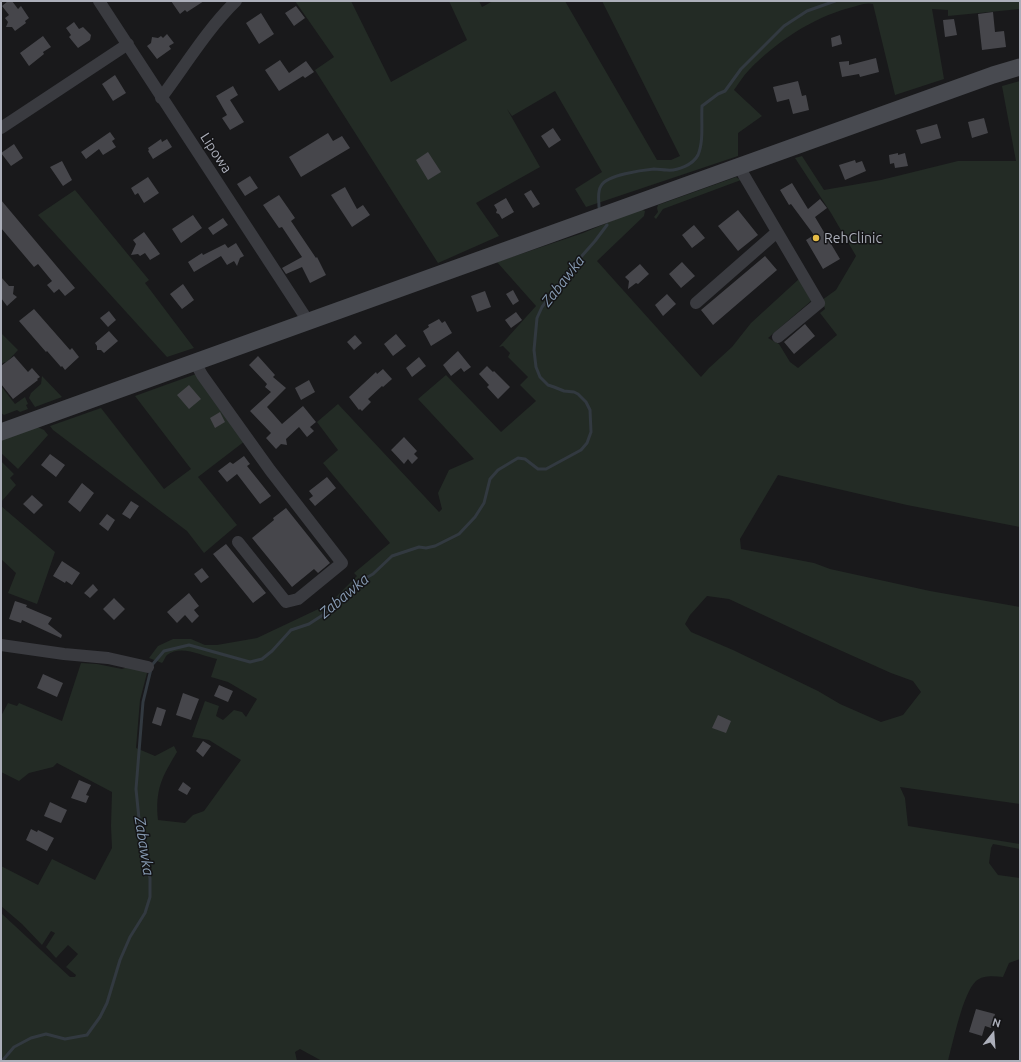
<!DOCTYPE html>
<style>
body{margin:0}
#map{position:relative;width:1021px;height:1062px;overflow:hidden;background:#19191b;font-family:Ubuntu,sans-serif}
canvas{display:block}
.frame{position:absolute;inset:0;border:2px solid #acafba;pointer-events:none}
.north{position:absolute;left:973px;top:1014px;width:40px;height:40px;-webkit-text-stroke:3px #141416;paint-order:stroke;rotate:17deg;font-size:11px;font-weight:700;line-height:16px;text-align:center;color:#acafba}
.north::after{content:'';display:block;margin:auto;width:14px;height:18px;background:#acafba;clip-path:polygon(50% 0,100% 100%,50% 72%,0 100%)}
</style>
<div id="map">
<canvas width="1021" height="1062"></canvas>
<div class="frame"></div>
<div class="north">N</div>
</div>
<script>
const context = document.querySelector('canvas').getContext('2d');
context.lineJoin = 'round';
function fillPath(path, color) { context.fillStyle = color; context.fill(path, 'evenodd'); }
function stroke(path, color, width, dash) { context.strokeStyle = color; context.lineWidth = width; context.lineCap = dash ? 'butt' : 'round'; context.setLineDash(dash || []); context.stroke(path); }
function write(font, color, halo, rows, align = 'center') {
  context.font = font + ' Ubuntu,sans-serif'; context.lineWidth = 3; context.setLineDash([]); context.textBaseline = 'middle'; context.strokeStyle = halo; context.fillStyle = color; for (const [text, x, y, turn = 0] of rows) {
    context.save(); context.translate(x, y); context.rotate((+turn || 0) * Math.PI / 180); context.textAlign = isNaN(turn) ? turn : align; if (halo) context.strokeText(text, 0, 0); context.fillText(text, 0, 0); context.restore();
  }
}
fillPath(new Path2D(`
 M295,1H351L391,82L467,40L449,1H479L482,7L493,1H565L657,160H671L680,156L602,1H1020V9L948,16V10L932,9L944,79L895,95L873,4C865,2 857,6 849,8C812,18 776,42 749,70C743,76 739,83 734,90L762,116L738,133V156L586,207L575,189L602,172L555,91L512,116L507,109L540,167L476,203L499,236L438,263L315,70L334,57Z
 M1020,81V527L907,505L778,475L740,539L741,549L814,563L830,569L930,591L1020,607V804L900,787L905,798L908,826L1020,844V849L993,844L991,848L989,863L998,875L1020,878V959L1009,963L1003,977C994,976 983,975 976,981C963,993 953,1042 948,1061H322L300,1049L295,1052L297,1061H1V913L70,977H75L76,975L66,967L78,954L68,945L56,958L46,947L55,933L51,931L42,945L22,924L1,906V866L38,885L52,859L95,880L112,848L111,826L112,792L57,763L53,767L29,773L19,781L1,772V716L8,703L17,706L19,703L62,721L81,663L97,664L122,669L131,666L146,670L147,673L140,700L136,748L155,756L174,746L177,752C162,777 155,789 158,820L185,823L193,815L204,811L241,760L209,740L192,737L205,701L219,706L216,716L223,720L234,710L242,712L246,717L257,699L228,682L211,677L217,659C202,656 181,644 167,655C165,657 164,661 162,663L149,658L158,646L173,639H191L205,645H217L257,638L329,604L357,576L354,573L390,543L323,463L338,450L317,422L338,404L439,512L442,509L438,493L449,470L474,459L418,399L446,375L501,432L536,401L520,385L528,377L508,357L510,353L503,346L499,347L536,306L497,262L583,233L640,209L645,211L644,216L597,261L701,377L709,368L732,347L751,323L799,279L811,301L768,338L779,344L790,362L798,368L837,335L820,313L825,309L822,300L836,290L856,256L831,213L795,158L802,156L824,190L881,180L958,161H1016L1002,86ZM707,596L729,599L804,634L891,673L913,681L921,692L903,715L881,722L840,704L818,691L733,650L691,632L685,624L690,615Z
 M736,177L741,180L663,209L656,219L654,217L658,212L657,208L658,205Z
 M75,190L149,280L145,283L194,348L167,357L38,215Z
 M1,333L18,350L6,363L5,362L1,364Z
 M196,374L245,441L198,477L237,525L204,553L187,531L53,430L50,426L101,408L164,489L191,469L135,396Z
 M42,376L62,397L35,407L29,398L31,393L41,384Z
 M1,386L15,404L25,397L28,404L26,405L28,409L20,412L17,410L4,415L1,413Z
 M35,426L44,430L48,435L18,469L1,453V439Z
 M1,461L14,474L10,478L16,485L1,502Z
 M1,506L55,552L37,604L8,593L16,573L1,559Z`), '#232b25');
stroke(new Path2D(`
 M599,207C599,200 597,192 601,186C606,175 643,170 654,169C658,169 663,170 667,170C677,171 693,165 698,155C704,141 701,122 702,106L718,94L725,91L741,69L784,26L807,11L835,1
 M2,1061L14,1047L31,1038L46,1034L65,1039L87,1035L100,1017L107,1003L120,960L130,937L145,913L150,897V878L140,829L136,789L143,702L152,665L164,651L189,645L250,662L262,659L272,651L291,630L309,624L329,611L339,599L364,579L373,574L392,556L419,547L426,548L435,546L459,534L475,517L484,503L490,479L498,470L518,458L525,459L538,469H546L581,450L587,443L591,432L590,410L586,402L578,394L574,392L564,391L554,387L548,385L540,377L536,367L534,350L537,318L542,307L573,266L595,241L607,225`), '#323940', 3);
fillPath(new Path2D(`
 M8,1H12L18,9L21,6L29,18L25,21L26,23L15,31L12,27H6L8,22L5,18L9,15L2,6Z
 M171,1H204L187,12L185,10L180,14Z
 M296,6L305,18L294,26L285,13Z
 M993,12L995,32L1004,31L1006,47L982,50L978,14Z
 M261,13L274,34L259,44L246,23Z
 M954,19L957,35L945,37L943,20Z
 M74,22L79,29L83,27L91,35L90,40L78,48L69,37L71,35L66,28Z
 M167,34L174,43L169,46L171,49L157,59L147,46L151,43L152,37L158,38L161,36L163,38Z
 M840,35L842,44L832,47L831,38Z
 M43,36L51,47L43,52L44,54L29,66L20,53Z
 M876,58L879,72L860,77L859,74L842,77L839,62L849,61V65Z
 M280,60L289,73L306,61L314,72L305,78L303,76L279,91L265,70Z
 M115,75L126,93L113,101L102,84Z
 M798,81L802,96L806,95L809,110L793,114L789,99L777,102L773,87Z
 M233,86L238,95L230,100L244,122L230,130L222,118L227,115L216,96Z
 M984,118L988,133L972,138L968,122Z
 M937,124L941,138L921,144L916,130Z
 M553,128L561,140L549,148L541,136Z
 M110,132L115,139L112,141L116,147L103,155L99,149L86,159L81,152Z
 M328,133L333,141L342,136L350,148L301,177L289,157Z
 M161,139L162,142L167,139L172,147L153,159L148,151L149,150L148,148Z
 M14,144L23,158L11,166L1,153Z
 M428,152L441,172L428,180L416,160Z
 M898,153V155L905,153L908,166L895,168L894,163L890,164L889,155Z
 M855,160L856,163L862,161L866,171L845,180L839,165Z
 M62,161L72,180L63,186L50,167Z
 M250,176L258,188L245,196L237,184Z
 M148,177L159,193L144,203L138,193L135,195L131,188Z
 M792,183L808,209L820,199L827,208L815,217L840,259L823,269L806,240L814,235L791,204L789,205L780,190Z
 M345,187L357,209L363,205L370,215L352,227L331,195Z
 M531,190L540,204L533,208L524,194Z
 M279,195L295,218L291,221L316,258L317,257L326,275L310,283L302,267L286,274L282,268L302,257L282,227L279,228L263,205Z
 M506,198L514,212L502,219L499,214L496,213L497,210L494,205Z
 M1,200L75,288L65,296L59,289L54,293L47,285L52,281L38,264L34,267L1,228Z
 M738,210L758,235L738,251L718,226Z
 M193,215L202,228L181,243L172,229Z
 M223,218L228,225L213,235L208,228Z
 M694,225L705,238L692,248L682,235Z
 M144,232L160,254L150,260L145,253L140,256L138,254L131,255L136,244L133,240Z
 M236,243L244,256L240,258L237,266L234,261L227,265L221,256L194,272L188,262L202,253L203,255L225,244L228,248Z
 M765,256L777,270L713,325L701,310Z
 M682,262L695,276L681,288L669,274Z
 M640,264L649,274L638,284L636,283L628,289L629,281L625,277Z
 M1,277L9,286H14L13,294L17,297L7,306L1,298Z
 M183,284L194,300L182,309L170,294Z
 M513,290L519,301L513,305L506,294Z
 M485,291L491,307L477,312L471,296Z
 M667,294L676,304L663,316L655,305Z
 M34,309L70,350L72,348L79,357L65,370L62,366L61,367L47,351L46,352L19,321Z
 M109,311L116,320L108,327L100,318Z
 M516,312L522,320L511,328L505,320Z
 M439,319L442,323L445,321L452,333L431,346L423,331L429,327L428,325Z
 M805,324L815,336L794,354L784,342Z
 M109,331L118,341L104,353L101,350H97V346L95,343Z
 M396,334L406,346L393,356L384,344Z
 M355,335L362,343L354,350L347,342Z
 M458,351L471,367L464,372L461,368L451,376L443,365Z
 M14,356L28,372L32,368L40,377L37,379L38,380L13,399L1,384V366Z
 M258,356L275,375L273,377L286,388L267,407L282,424L303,406L316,422L310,427L314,431L307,437L299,427L286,439L287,445L281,444L276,449L266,438L271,433L250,411L271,392L265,387L267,384L249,365Z
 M419,357L426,366L412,377L406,368Z
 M487,366L493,372L494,371L510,387L498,399L487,387L489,385L479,374Z
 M383,369L392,379L383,387L382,386L368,399L371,402L362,411L360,409L359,410L349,397L376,372L377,374Z
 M309,380L315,392L301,400L295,388Z
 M189,385L201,399L189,409L177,395Z
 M220,412L225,422L215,428L210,418Z
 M404,437L417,451L414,454L418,458L412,464L408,459L404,464L391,450Z
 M50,454L65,465L56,477L41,465Z
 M244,456L250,464L247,466L271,496L260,504L237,474L227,482L218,471L230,462L233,464Z
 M327,477L336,488L315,506L309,499L313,496L309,491Z
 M82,483L94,493L80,512L68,502Z
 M32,495L43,505L34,514L23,504Z
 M131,501L139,506L130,519L122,514Z
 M286,508L330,563L318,573L314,569L292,587L252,538L274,520L273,518Z
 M107,514L115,520L108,531L99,524Z
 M226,544L266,593L253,603L213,554Z
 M62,561L80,573L72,585L66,581L65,583L53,576Z
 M202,568L209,577L201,583L194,574Z
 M93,584L98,590L90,598L84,593Z
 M189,593L199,606L194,610L199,616L192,623L185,615L177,623L167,612Z
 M114,598L125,609L114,620L103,609Z
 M15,601L27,605L26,607L52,618L48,624L62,635L61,638L22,620L21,623L9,619Z
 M43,674L63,683L57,697L37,688Z
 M219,685L233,691L228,702L214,696Z
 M183,693L199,699L191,720L176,715Z
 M157,707L166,710L161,726L152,723Z
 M718,715L731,721L726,733L712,728Z
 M203,741L211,746L203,757L196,751Z
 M79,780L91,785L86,795L89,796L86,803L71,798Z
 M183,782L191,788L187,795L178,790Z
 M50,802L67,810L61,823L44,816Z
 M31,829L37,832L38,830L54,838L47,851L26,840Z
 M976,1009L995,1014L991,1028L985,1026L982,1036L969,1032Z`), '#46464b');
stroke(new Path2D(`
 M99,1L308,321
 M161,98C185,66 208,28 236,1
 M1,128L128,44
 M740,166L742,172L819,303L778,337
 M696,303L777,232
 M195,362L202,375L270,470L342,563L298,599L286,602L238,542
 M1,645L64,654L108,658L148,667`), '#3a3b40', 12);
stroke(new Path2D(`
 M1,432L993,75L1020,67`), '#484a50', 17);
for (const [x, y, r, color] of [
 [816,238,4,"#e6bc46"]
]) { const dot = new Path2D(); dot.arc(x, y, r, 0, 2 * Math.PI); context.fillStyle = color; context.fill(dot); stroke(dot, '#141416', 1.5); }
write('14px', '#acafba', '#141416', [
 ["Lipowa",216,153,57]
]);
write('14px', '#acafba', '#141416', [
 ["RehClinic",824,238]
], 'left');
write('italic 15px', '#869ab2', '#141416', [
 ["Zabawka",563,281,-52],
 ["Zabawka",344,596,-40],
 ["Zabawka",144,846,81]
]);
</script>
